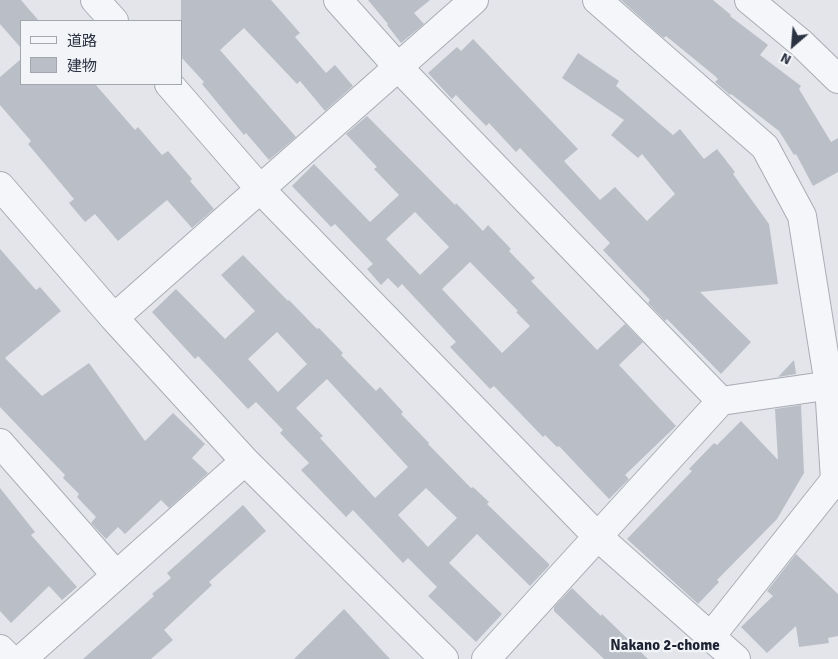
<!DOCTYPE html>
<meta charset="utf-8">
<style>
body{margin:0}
#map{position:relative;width:838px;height:659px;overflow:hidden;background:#e3e5ea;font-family:Signika,"Noto Sans JP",sans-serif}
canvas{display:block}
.legend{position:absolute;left:20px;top:20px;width:162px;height:65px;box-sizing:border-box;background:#f2f4f8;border:1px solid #a2a6af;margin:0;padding:6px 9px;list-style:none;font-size:15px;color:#2b3242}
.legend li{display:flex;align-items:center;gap:10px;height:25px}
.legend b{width:25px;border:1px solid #a2a6af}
.north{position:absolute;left:768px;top:20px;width:50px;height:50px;-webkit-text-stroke:4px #f2f4f8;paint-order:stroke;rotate:207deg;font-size:14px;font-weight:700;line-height:20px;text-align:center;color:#2b3242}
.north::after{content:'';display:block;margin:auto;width:18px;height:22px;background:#2b3242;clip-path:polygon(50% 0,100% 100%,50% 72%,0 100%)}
</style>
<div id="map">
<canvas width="838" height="659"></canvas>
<ul class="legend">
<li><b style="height:6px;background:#f5f6f9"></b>道路</li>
<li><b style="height:14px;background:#babec7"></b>建物</li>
</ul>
<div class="north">N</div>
</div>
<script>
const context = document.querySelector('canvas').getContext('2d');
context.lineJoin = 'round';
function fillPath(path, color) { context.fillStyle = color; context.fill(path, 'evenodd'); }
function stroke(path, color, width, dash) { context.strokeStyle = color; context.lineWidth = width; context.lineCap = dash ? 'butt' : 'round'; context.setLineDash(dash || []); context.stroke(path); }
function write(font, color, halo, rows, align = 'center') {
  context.font = font + ' Signika,sans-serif'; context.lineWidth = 4.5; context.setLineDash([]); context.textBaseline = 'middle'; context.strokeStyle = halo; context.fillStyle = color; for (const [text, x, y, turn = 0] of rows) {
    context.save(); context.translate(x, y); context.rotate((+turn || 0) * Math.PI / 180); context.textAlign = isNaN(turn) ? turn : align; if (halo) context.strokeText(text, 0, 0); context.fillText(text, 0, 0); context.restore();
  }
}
fillPath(new Path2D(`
 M0,0H21L39,21H21V48L0,24Z
 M181,0H271L300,33L295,37L326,73L335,65L353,86L325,111L300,81L297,84L244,28L220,50L296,137L269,160L246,133L244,135L234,123L202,84L204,82L181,57Z
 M368,0H430L414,13L424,24L401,43L387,25L388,24Z
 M621,0H713L731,15L730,16L768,45L760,55L801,86L799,89L831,142L838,138V172L813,186L796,154L794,155L779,131L731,94L730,95L715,82L718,79L715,76L666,36L664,38L659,34Z
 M473,39L578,149L564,161L600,200L615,187L647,221L675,194L642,154L638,158L611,135L624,120L562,78L578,53L619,81L616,86L673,135L680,129L704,159L717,149L735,172L733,174L769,224L778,284L700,292L751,342L721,374L667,319L665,321L648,303L650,300L603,250L610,243L520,148L516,152L489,123L486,126L456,95L452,99L428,73L457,47L461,51Z
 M21,59V84H95L135,130L138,127L162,155L168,151L192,179L190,181L214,209L192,228L167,200L118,241L95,214L85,222L69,203L74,199L28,144L31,141L0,105V77Z
 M367,116L455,205L456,203L483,231L488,225L511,249L509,251L535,278L531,281L597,350L625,324L643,342L619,365L676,426L625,475L629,479L609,499L559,446L557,447L545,435L543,437L494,386L490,389L450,347L456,342L402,284L398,288L388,278L381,285L367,269L373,264L335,224L331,227L292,186L314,164L370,222L399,195L374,169L377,167L346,134ZM415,212L449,247L420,275L386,239ZM470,262L518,311L516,312L530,326L502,353L442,289Z
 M0,249L36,290L40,287L61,311L5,358L42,396L89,363L145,441L173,413L205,444L192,458L208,473L169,508L161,500L125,534L118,527L106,539L91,523L96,517L77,497L79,494L63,478L65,475L0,407Z
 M243,255L288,301L289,300L317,329L319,328L343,353L341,355L376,391L380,387L403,412L401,414L429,443L428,444L471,488L473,487L489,502L487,504L549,564V566L530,586L477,534L449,563L502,614L476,642L428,596L437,587L408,558L403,563L353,510L346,517L301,470L309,463L280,433L283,430L256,402L248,409L198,356L195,359L152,312L176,289L225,339L255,311L221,275ZM277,332L307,364L278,392L248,359ZM327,379L408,467L375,498L320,438L323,436L296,408ZM426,488L457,518L428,547L398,515Z
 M794,360L796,374L778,377Z
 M801,405L804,473L777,519L717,580L719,582L698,604L627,539L692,471L689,469L714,443L717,445L741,421L778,460L775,409Z
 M0,488L35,532L31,535L77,587L62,600L49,586L11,623L0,611Z
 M243,505L266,531L209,582L212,585L164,630L173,640L151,659H83L154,596L152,594L171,578L167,573Z
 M796,554L838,594V636L828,638L829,643L799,647L796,626L767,653L741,627L773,596L767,591Z
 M572,588L601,616L602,614L648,659H604L554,611V607Z
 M344,609L390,659H294Z`), '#babec7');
const minor = new Path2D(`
 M95,0L114,21
 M338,0L398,67L721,401
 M597,0L765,147L802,216L829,385L835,480L711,636
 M749,0L801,43L838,79
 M169,84L261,190L597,536L736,659
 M0,186L114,318L245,461L444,659
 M114,318L474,0
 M0,443L116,575
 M0,649L10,659
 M22,659L245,461
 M486,659L721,401L838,384`);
stroke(minor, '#a8acb4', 30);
stroke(minor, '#f5f6f9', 28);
write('bold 15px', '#1d2333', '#f2f4f8', [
 ["Nakano 2-chome",665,646]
]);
</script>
